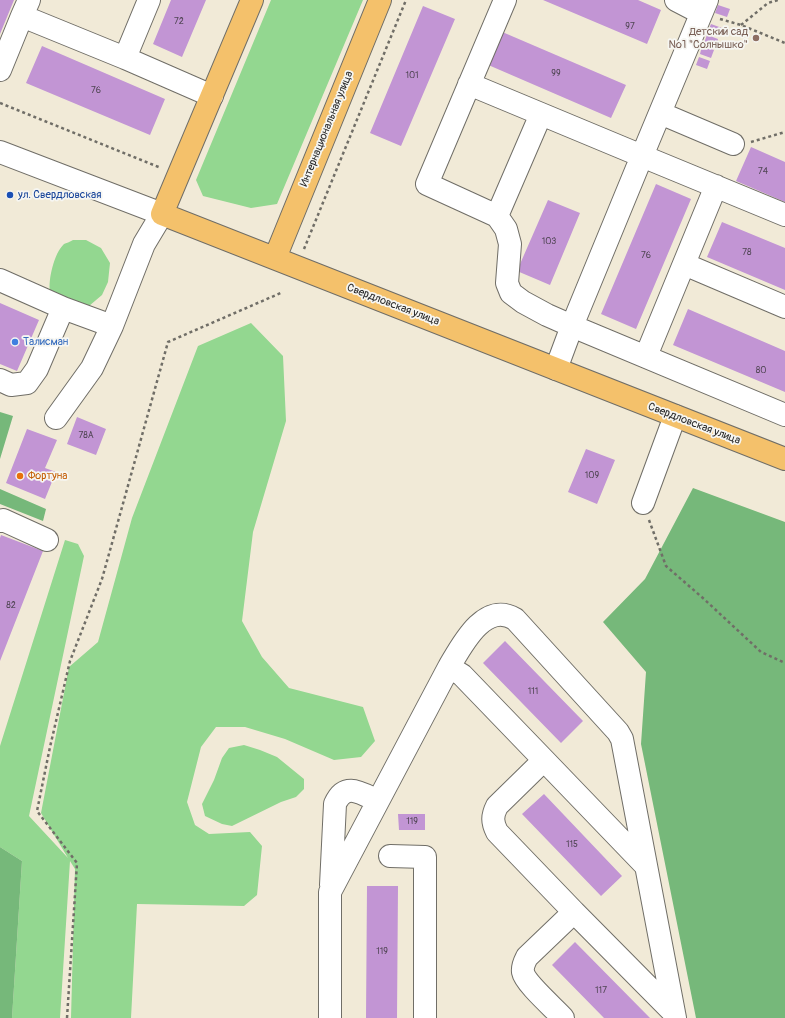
<!DOCTYPE html>
<meta charset="utf-8">
<style>
body{margin:0}
canvas{display:block;background:#f1ead7}
</style>
<canvas width="785" height="1018"></canvas>
<script>
const context = document.querySelector('canvas').getContext('2d');
context.lineJoin = 'round';
function fillPath(path, color) { context.fillStyle = color; context.fill(path, 'evenodd'); }
function stroke(path, color, width, dash) { context.strokeStyle = color; context.lineWidth = width; context.lineCap = dash ? 'butt' : 'round'; context.setLineDash(dash || []); context.stroke(path); }
function write(font, color, halo, rows, align = 'center') {
  context.font = font + ' Pangolin,sans-serif'; context.lineWidth = 3.5; context.setLineDash([]); context.textBaseline = 'middle'; context.strokeStyle = halo; context.fillStyle = color; for (const [text, x, y, turn = 0] of rows) {
    context.save(); context.translate(x, y); context.rotate((+turn || 0) * Math.PI / 180); context.textAlign = isNaN(turn) ? turn : align; if (halo) context.strokeText(text, 0, 0); context.fillText(text, 0, 0); context.restore();
  }
}
fillPath(new Path2D(`
 M271,0H363L277,204L251,208L203,196L196,180Z
 M73,240H86L101,248L110,263L108,282L102,295L89,306L50,292C48,280 54,253 64,244C66,243 70,242 73,240Z
 M251,323L283,356L286,421L253,532L242,621L262,657L289,688L363,707L375,741L361,757L334,760L285,739L245,727H216L201,747L187,802L195,825L209,834L250,832L262,846L257,895L244,906L137,904L131,1018H71L75,869L70,861L60,1018H12L22,861L0,847V746L65,540L78,544L84,556L29,816L68,858L41,813L69,667L98,642L132,518L198,346Z
 M244,745L260,750L277,757L304,779V789L296,797L281,802L232,826L222,824L205,816L202,804L214,780L222,758L229,748Z`), '#93d790');
fillPath(new Path2D(`
 M0,412L13,416L0,459Z
 M693,488L785,522V1018H696L641,744L646,672L603,622L645,579Z
 M0,489L46,509L43,521L0,504Z
 M0,847L22,861L12,1018H0Z`), '#76b87a');
fillPath(new Path2D(`
 M0,0H14L0,34Z
 M171,0H206L182,57L153,44Z
 M543,0H638L661,10L647,44Z
 M718,5L730,9L727,17L715,13Z
 M423,6L455,19L401,146L370,133Z
 M711,24L722,28L719,36L708,31Z
 M500,31L626,85L611,118L486,64Z
 M707,35L718,39L716,47L704,43Z
 M42,46L165,99L150,135L26,83Z
 M702,46L714,50L711,58L700,54Z
 M699,57L710,61L707,69L696,65Z
 M751,147L785,162V202L736,181Z
 M656,184L691,199L636,329L601,314Z
 M548,200L580,213L550,285L517,271Z
 M722,222L785,248V290L707,257Z
 M0,303L39,320L17,371L0,364Z
 M688,309L785,351V392L673,345Z
 M77,417L106,429L96,455L67,444Z
 M27,429L57,440L45,468L56,472L45,499L6,483Z
 M586,449L615,460L597,504L568,492Z
 M1,535L43,551L0,661V538Z
 M505,641L583,721L561,743L483,663Z
 M544,794L622,876L601,896L522,814Z
 M398,814H425V830H399Z
 M367,886H398L397,1018H366Z
 M575,942L650,1018H604L552,965Z`), '#c295d4');
const minor = new Path2D(`
 M29,0L22,16L125,58L212,96
 M505,0L427,184L497,216L506,229L510,244L507,283L511,293L523,302L547,315L572,326L785,415
 M676,0L701,13
 M707,0L642,156L785,215
 M125,58L149,0
 M0,70L22,16
 M469,84L642,156L572,326L556,369
 M660,113L733,144
 M0,152L162,214L144,244L112,326L92,368L56,418
 M497,216L541,114
 M684,264L785,307
 M0,280L63,308L112,326
 M646,356L716,186
 M0,380L11,385L27,383L37,369L63,308
 M643,503L675,416
 M0,521L3,520L47,540
 M449,667L462,675L544,760L497,806C492,816 492,822 497,832L574,912
 M544,760L646,866
 M390,856L425,857V1018
 M331,885L335,804C345,781 361,793 378,801
 M330,1018V892L449,667C462,645 484,601 515,619L618,732L622,739L675,1018
 M563,1018C555,1009 525,983 523,972C522,966 525,961 527,957L574,912L674,1013`);
const major = new Path2D(`
 M252,0L162,214L785,459
 M275,258L380,0`);
stroke(minor, '#706e67', 24);
stroke(major, '#706e67', 24);
stroke(new Path2D(`
 M720,19L741,25L785,43
 M741,25L768,3L778,0
 M0,103L161,168
 M751,142L785,132
 M304,249L406,0
 M649,520L666,566L704,599L761,652L785,663
 M67,1018L77,863L37,811L50,747L70,661L102,579L168,342L283,292`), '#706e67', 2.5, [3, 3]);
stroke(minor, '#fff', 22);
stroke(major, '#f4c16b', 22);
for (const [x, y, r, color] of [
 [756,38,4,"#8d6e63"],
 [10,195,4,"#1a4fb4"],
 [15,342,4,"#3f7fe0"],
 [20,476,4,"#e8710a"]
]) { const dot = new Path2D(); dot.arc(x, y, r, 0, 2 * Math.PI); context.fillStyle = color; context.fill(dot); stroke(dot, '#f6f6f2', 1.5); }
write('9px', '#514655', null, [
 ["72",179,22],
 ["97",630,27],
 ["99",556,74],
 ["101",412,76],
 ["76",96,91],
 ["74",763,172],
 ["103",549,242],
 ["78",747,253],
 ["76",646,256],
 ["80",761,371],
 ["78А",86,436],
 ["109",592,476],
 ["82",11,606],
 ["111",533,692],
 ["119",412,822],
 ["115",572,845],
 ["119",382,952],
 ["117",601,991]
]);
write('11px', '#785e54', '#f6f6f2', [
 ["Детский сад",748,32],
 ["№1 \"Солнышко\"",748,45]
], 'right');
write('11px', '#2b2b2b', '#f6f6f2', [
 ["Интернациональная улица",327,129,-68],
 ["Свердловская улица",393,305,21],
 ["Свердловская улица",694,424,21]
]);
write('11px', '#164399', '#f6f6f2', [
 ["ул. Свердловская",18,195]
], 'left');
write('11px', '#366cbe', '#f6f6f2', [
 ["Талисман",23,342]
], 'left');
write('11px', '#c56008', '#f6f6f2', [
 ["Фортуна",28,476]
], 'left');
</script>
